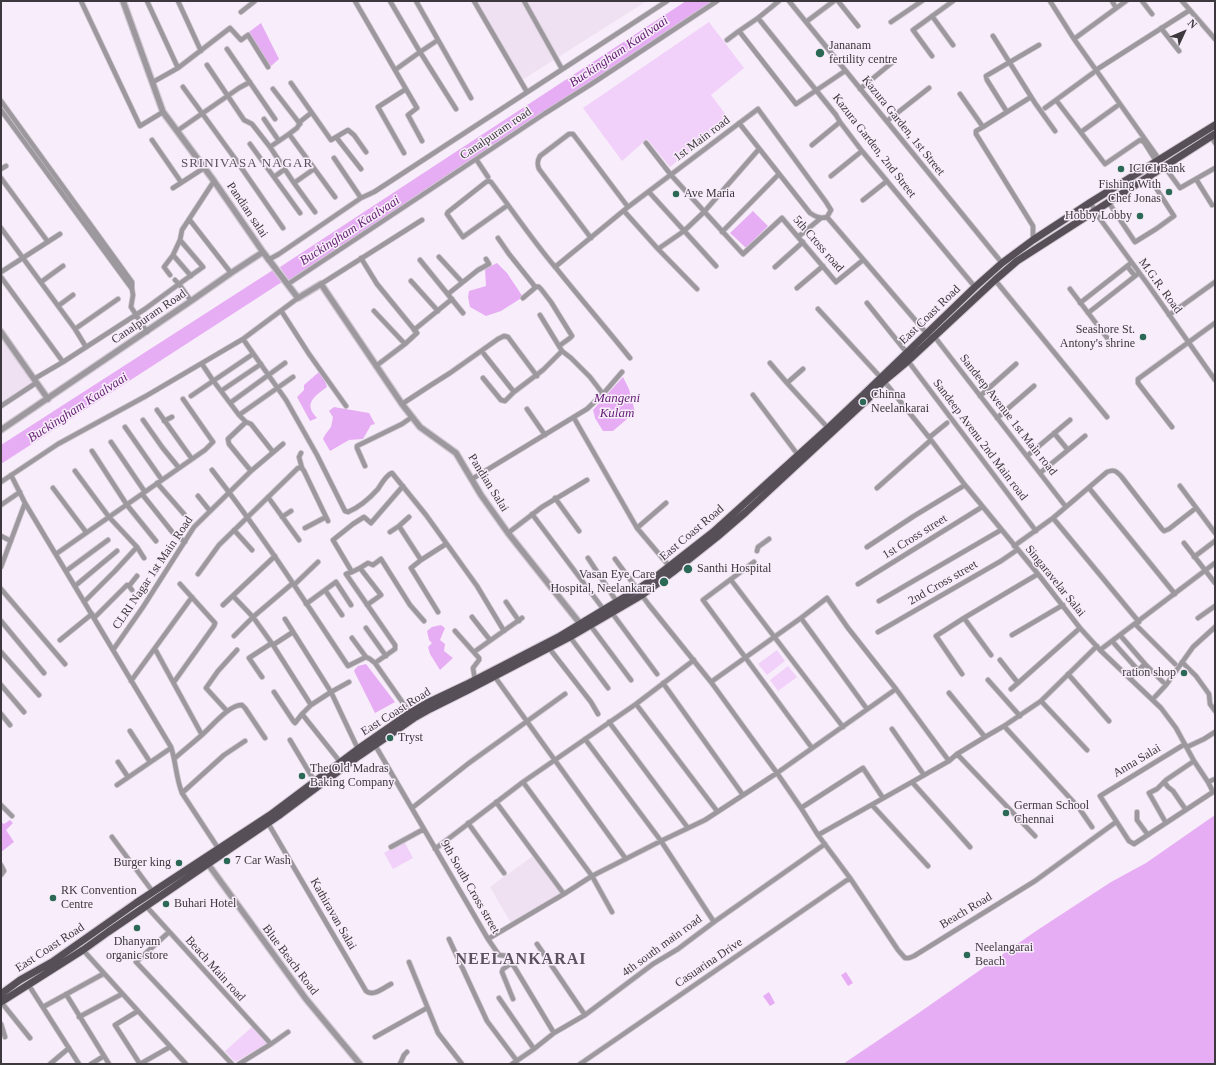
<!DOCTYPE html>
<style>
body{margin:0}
#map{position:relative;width:1216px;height:1065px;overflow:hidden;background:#f8edfa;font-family:"Times New Roman",serif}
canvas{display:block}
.frame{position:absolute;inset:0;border:2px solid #3c383d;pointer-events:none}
.north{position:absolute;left:1164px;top:12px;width:40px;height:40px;-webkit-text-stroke:3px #f8edfa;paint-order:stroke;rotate:46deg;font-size:11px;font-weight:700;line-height:16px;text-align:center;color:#3c383d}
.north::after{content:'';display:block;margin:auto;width:14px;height:18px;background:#3c383d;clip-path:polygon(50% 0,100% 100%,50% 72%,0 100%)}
</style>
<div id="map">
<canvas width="1216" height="1065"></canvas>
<div class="frame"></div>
<div class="north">N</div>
</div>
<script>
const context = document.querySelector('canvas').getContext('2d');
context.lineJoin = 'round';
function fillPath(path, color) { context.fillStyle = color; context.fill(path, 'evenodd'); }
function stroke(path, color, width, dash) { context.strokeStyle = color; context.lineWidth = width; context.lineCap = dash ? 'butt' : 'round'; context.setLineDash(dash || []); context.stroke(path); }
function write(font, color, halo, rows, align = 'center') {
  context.font = font + ' "Times New Roman",serif'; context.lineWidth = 3; context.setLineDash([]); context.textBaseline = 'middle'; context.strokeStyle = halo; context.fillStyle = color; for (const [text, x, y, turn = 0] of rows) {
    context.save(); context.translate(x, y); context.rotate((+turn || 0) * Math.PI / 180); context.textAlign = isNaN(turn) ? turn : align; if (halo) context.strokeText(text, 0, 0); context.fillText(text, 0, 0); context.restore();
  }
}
fillPath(new Path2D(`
 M472,1H647L522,80Z
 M1,336L34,383L1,405Z
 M533,856L560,893L511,923L490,887Z`), '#efe0f2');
fillPath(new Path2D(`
 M709,22L744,68L711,95L729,119L670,167L647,139L622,161L583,108Z
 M777,650L785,661L767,675L758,664Z
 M788,666L797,677L778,691L770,680Z
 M404,841L413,858L393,869L384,853Z
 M252,1027L267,1044L235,1062L225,1051Z`), '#f1d1f9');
fillPath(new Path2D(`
 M686,1H714L290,282L280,267Z
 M261,23L279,59L270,67L249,32Z
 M753,211L768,226L746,248L730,233Z
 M497,263L507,273L523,297L501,311L486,316L470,307L468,297L469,291L486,286L485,269Z
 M273,270L282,282L1,464V445Z
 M319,372L325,381L327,387C314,397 303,403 317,418L310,421L297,397L304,390V385Z
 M623,377L629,389L635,412L613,431H603L595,418L593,410Z
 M334,407L369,413L375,424L371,425L363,439L349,440L330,451L323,439L325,435L331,427L333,417L329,411Z
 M441,625L445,628L440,640L445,644L444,651L453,658L440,670L430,654L428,647L432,643L429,640L427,631L432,627Z
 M366,664L395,702L375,713L354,671L355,669L358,666Z
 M1215,815V1064H843L920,1012L1036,931L1111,882L1146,863Z
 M10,820L13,823L6,830L14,842L1,852V822L4,824Z
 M846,972L853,983L848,986L841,975Z
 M769,992L775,1003L770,1006L763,996Z`), '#e7adf4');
const minor = new Path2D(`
 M81,1L140,126L163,112
 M147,1L178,68
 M178,1L201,51
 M355,1L417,108L408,115L422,141
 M390,1L420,52L456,109
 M416,1L471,98
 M474,1L527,92
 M524,1L562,69
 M779,1L758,18L739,31L796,104L845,71
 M789,1L1002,263
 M838,1L858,26
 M1050,1L1074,39L1159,159
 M1112,1L1116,8
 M1142,1L1152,14
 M1182,1L1215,39
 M241,12L255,1
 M932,16L953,45
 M758,18L836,115L840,122L862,151L975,287
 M806,22L834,1
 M891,22L922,1
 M1161,28L1179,51
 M993,36L1035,103L1055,131
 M1074,39L1126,1
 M727,40L739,31
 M227,49L275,119
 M932,56L913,30L953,1
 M207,65L244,120L252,124L270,147L294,183L315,212
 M395,70L420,52L438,40
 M1096,70L1190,10
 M1093,73L1056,100L1105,164L1140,140L1144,142L1156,161
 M153,82L178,68L230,28L241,40L248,35L268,67
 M291,83L331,140L348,130L354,135L366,152
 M183,87L236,160L283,228
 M273,89L300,124
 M860,89L894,61
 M960,94L983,127L1031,97
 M1,101L132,282V289L133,295L131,307L147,332
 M1045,108L1056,100
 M1,110L132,289
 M1007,112L987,80L986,76L1039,45
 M264,119L279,141
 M887,121L929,88
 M739,123L810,213C816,217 820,219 827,217L928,335
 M983,127L976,131V134L1033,226V240
 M177,131L239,88L250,82
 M1081,132L1117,106
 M289,134L297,128L301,121L311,113
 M1211,136L1215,143
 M336,137L361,169
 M152,140L181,182
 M646,143L671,175L743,254L782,218L836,282L863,260
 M250,144L300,213
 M812,145L840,122
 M270,147L289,134L335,197
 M404,153L378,107L406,89
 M334,158L361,198
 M476,159L488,177
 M1164,166L1180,188L1215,168
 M1,169L6,166
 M831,176L862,151
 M274,177L285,169
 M1,178L48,242
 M1196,179L1212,205
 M294,183L314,169
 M173,188L204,168
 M649,192L716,266
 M863,200L887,181
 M1091,202L1095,212L1149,286L1215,380
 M1109,203L1135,242L1156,229L1174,216L1149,177
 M508,205L463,237L447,214L448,212L486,182L488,181L491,182C513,211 533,241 556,268C580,298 606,328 630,358
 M624,211L658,249L697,289
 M189,219L231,273
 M1,228L75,329L86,347
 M722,232L779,174
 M798,237L821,218
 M498,238L509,254L533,284L534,286L539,287L541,289L551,302L572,336L570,338L559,346
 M591,238L539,169C537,164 537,161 540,156L569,134H573L628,207
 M658,249L684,231L704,212L759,149
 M173,255L191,276
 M439,257L462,282
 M361,258L377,284L417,333L405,344L376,366
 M268,260L279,254L361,198L374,192L394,179L667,1
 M420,260L463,313
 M1127,266L1135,276
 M555,267L628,207L758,109L826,202L831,210L827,217
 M775,267L803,242
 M1,272L60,234
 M170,275L164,267L173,255L180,240L182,230L214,181
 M1,277L63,362L145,309L179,284L191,301
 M175,280L179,284L203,267L180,240
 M995,280L1107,417
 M411,281L438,311
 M41,282L63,266
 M288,284L544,114L593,83L717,1
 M321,284L422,220
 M797,288L823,266
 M1070,289L1108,339
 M448,294L478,270L489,264L486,259
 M523,298L536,287
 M867,303L907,353
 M1080,303L1131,263
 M58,306L73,295
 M818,309L884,381L928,436L965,485L1038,574L1080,628L1100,650L1161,708L1176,728L1194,761L1208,782L1215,779
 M374,311L405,344
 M282,312L309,354L346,406
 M1088,313L1139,273
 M540,315L562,351L571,358L590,377L603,394
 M1169,315L1215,282
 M75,329L118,299
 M414,330L452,299
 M934,336L1066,507
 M243,339L286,400L317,455L345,511L348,512C360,507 369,499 378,489C382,483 386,475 392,473L426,515L477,586L504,631
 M484,354L514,392
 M908,361L1036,531
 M770,363L787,383
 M202,364L212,379L239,415L246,422L251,424L273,452
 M803,369L787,383L828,428
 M483,378L501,400L505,401L514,392L543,370L562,351
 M34,379L63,362
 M221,391L261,364
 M753,395L798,455
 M191,396L253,354
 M980,396L1016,364
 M230,403L285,363
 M402,404L431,385L450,373L498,339L504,336L508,337L537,376
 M1,406L36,383
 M527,409L545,435
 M157,410L192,459
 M239,415L293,377
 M574,418L637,528L670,567
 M997,418L1034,386
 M143,420L162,447L179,468
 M164,421L172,417
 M246,422L228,439L229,444L251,471
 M125,427L162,480
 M1172,427L1138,383V379L1215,323
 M1054,433L1068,450
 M928,436H931L947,423
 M111,442L145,492
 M92,451L127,505L156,541
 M301,453L299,457L302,468
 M1027,456L1070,420
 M365,466L357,448V446L402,424L412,417
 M212,470C261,533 304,600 348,666L366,657L370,659L375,663
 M75,471L109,517L137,547L144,558
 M1040,473L1085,436
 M11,475L25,503L171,747C176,762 176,778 182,793L220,851
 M472,479L587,409L603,394L622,372
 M1,482L58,444L146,396L243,339L298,298
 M157,483L184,514
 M403,486L371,523L364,517L353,524L333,540L352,572L346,574L395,645V649L375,663L410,713
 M1180,486L1215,533
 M53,488L86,532
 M877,488L931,440
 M1089,488L1175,594
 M142,494L173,533L185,542
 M198,496L210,511
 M268,497L299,540
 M555,498L579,531
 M1,505L20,492
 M532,514L604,610
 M282,517L291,511
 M409,517L399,526L421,560L446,544
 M1053,518L1139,622
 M305,528L326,517
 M637,528L666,503
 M234,530L252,550
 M390,532L399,526
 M508,533L542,507L587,480
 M1,536L11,541
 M1184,543L1215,583
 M1014,546L1053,518L1107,472C1114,469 1116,471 1121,476L1162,529L1164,531L1169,529L1196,508
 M867,547L914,516L965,485
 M757,551L758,547L769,539
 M56,554L205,450L213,442L183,399
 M1194,557L1215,541
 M588,558L617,602
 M615,559L649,605L711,682L777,773L801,808L818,835L850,878L898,950L905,958H909L914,956L1035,881L1116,822
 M421,560L411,568L438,612
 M754,562L703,600L812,748
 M1,567L25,503
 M360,568L368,563L373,565L381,559L410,605L424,621
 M66,571L108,540
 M352,572L360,568L381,595L367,605
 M198,574L219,545L298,468H302L304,471L328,521
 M731,580L843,727
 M858,584L982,507
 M294,585L318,562
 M75,586L117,551
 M129,586L137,576
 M1,589L65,664
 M325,590L342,615
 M233,596L253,617L273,645L311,705
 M879,601L1001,530
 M84,602L115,571L137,547
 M506,602L519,621
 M306,604L336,582L351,605
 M223,605L275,556
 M612,613L657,674
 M472,617L490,640
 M94,618L127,585L129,586L132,590
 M801,618L867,709
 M1198,618L1215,606
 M285,619L331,692L311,705L302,714
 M1,621L44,673
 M1135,624L1175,664
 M590,625L631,680
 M366,628L386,656
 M455,631L479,658V660L473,668L475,680
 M878,632L1001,561L1017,550
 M1012,635L1063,605
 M1120,635L1145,664
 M234,636L253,617L293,583
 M570,637L608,688
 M352,638L366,657
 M60,640L92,614
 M1112,641L1138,670
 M273,645L293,632
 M549,648L591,702L598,714
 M155,649L202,735
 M113,650L143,607L194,527L251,471L283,444
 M1100,650L1215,563
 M1,652L39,695
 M474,652L522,618
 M991,655L964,618L1038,574
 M1000,660L1018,683L1080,628
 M1182,662L1196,676L1209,694L1210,704L1215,711
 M962,674L936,636L964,618
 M1068,674L1109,721
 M262,677L249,658L272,643
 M495,677L626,859
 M1130,678L1145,664L1163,682
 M988,680L1020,716
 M131,681L192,597
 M174,682L214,626L215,623L180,584
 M349,682L331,692L358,749
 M711,682L801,618L827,598L848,628L896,689L949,761
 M663,683L743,795
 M1,685L24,712
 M1011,689L1018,683
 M274,692L294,722L295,723L302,714L341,763
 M949,693L985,737
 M1153,699L1166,685L1193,647L1215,627
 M1041,701L1087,750
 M636,704L717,811
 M227,711L206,688L218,671L237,650
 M1,714L10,725
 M609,722L688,828
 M1004,726L1079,808L1092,827
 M892,729L924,775
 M130,731L150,762
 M585,739L661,841L714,922
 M290,740L315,782
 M1185,744L1100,796L1129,841L1134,844L1213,792L1208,782
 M375,745L488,939L499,955L507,956L509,958L554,1033
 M1187,747L1204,739L1215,732
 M957,754L1035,836
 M175,758C184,750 194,742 203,734C212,726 230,704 242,705L245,708L265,738
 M118,762L128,777
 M523,782L592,876L612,912
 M912,782L970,847
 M1164,782L1168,787L1173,791L1186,810
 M117,785L171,748
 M182,793L224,755L245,741
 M496,802L564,894
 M1,805L12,816
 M872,805L928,866
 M412,808L469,763L565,694
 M801,808L863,768L883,798
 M1137,812V820L1148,835
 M268,823L366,991C373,997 383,988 391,984
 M468,823L504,873
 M1166,823L1149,793L1157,789L1166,780L1194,761
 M818,835L912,782L949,761L957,754L985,737L1004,726L1041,701L1097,646
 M112,837L153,892
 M391,847L424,829
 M435,849L523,782L636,704L694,660
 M1,865L4,871L1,875
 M146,906L271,1044
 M169,932L136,962L232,1064
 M449,939L487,1021L517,1061
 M488,939L564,894L592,876L661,841L705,820L777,773L896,689
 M537,944L585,1015
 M83,950L186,1064
 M409,962L438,1033L462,1064
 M512,963L503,969L502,972L513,999
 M28,984L79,1064
 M66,994L109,1064
 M499,998L534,1049
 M1,1002L30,1038
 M43,1007L103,974
 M138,1011L115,1025L140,1064L170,1047
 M79,1017L122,994
 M1,1024L5,1037
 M375,1037L427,1008
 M50,1064L69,1048
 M91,1064L104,1056
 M239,1064L271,1044L288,1032
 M400,1064L404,1055L407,1052
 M512,1064L534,1049L554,1033L585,1015L653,964L678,949L714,922L825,844
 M580,1064L850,878`);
const tertiary = new Path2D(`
 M123,1L163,112L214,181L263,252L298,298L321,284L402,404L420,427L456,453L481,495L508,533L582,626
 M1,332L48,399
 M1,430L191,301L231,273L263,252
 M208,864L306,999L360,1064`);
const primary = new Path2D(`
 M1,994L20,980L52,962L136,903L270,815L358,749L410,713L427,703L465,685L560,636L638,589L653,579L713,532L828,428L864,394L975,287L1002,263L1033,240L1091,202L1215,125
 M1,1002L83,950L108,932L281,814L359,756L414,718L430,709L468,690L570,637L642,595L673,572L717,537L746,512L868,399L884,381L908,361L995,280L1017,261L1215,134`);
stroke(minor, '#d2c9d4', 6);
stroke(tertiary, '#d2c9d4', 8);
stroke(primary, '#d2c9d4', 9);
stroke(minor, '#9c989d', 4.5);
stroke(tertiary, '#9c989d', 5.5);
stroke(primary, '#574f58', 7);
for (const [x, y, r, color] of [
 [820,53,5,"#2b6956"],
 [1121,169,4,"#2b6956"],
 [1169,192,4,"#2b6956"],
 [676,194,4,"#2b6956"],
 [1140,216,4,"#2b6956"],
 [1143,337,4,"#2b6956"],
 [863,402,4,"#2b6956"],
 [688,569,5,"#2b6956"],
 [664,582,5,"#2b6956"],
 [1184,673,4,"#2b6956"],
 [390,738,4,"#2b6956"],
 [302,776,4,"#2b6956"],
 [1006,813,4,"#2b6956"],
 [227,861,4,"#2b6956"],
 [179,863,4,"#2b6956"],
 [53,898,4,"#2b6956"],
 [166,904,4,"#2b6956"],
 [137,928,4,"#2b6956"],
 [967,955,4,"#2b6956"]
]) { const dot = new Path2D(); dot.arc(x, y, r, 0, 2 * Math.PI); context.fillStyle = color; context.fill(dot); stroke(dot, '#f8edfa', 1.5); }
write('12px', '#3c383d', '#f8edfa', [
 ["Jananam",829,46],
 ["fertility centre",829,60],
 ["ICICI Bank",1129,169],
 ["Fishing With",1161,185,"right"],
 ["Chef Jonas",1161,199,"right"],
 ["Ave Maria",684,194],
 ["Hobby Lobby",1132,216,"right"],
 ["Seashore St.",1135,330,"right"],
 ["Antony's shrine",1135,344,"right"],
 ["Chinna",871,395],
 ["Neelankarai",871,409],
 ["Santhi Hospital",697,569],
 ["Vasan Eye Care",655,575,"right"],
 ["Hospital, Neelankarai",655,589,"right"],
 ["ration shop",1176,673,"right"],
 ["Tryst",398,738],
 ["The Old Madras",310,769],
 ["Baking Company",310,783],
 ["German School",1014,806],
 ["Chennai",1014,820],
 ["7 Car Wash",235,861],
 ["Burger king",171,863,"right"],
 ["RK Convention",61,891],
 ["Centre",61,905],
 ["Buhari Hotel",174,904],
 ["Dhanyam",137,942,"center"],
 ["organic store",137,956,"center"],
 ["Neelangarai",975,948],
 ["Beach",975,962]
], 'left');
write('12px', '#3c383d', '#f8edfa', [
 ["Kazura Garden, 1st Street",903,126,51],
 ["Canalpuram road",496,134,-34],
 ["1st Main road",702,139,-37],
 ["Kazura Garden, 2nd Street",874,146,52],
 ["Pandian salai",247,210,56],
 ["5th Cross road",818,244,49],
 ["M.G.R. Road",1160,286,54],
 ["East Coast Road",930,315,-44],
 ["Canalpuram Road",149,317,-34],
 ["Sandeep Avenue 1st Main road",1008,415,52],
 ["Sandeep Avenu 2nd Main road",980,440,53],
 ["Pandian Salai",488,483,58],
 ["East Coast Road",692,533,-40],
 ["1st Cross street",915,537,-32],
 ["CLRI Nagar 1st Main Road",153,573,-56],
 ["Singaravelar Salai",1055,581,51],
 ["2nd Cross street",943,583,-30],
 ["East Coast Road",396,712,-32],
 ["Anna Salai",1137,761,-31],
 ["9th South Cross street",470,887,60],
 ["Beach Road",966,911,-31],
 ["Kathiravan Salai",333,914,60],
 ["4th south main road",662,946,-36],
 ["East Coast Road",50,948,-33],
 ["Blue Beach Road",290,960,53],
 ["Casuarina Drive",709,963,-34],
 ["Beach Main road",215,969,48]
]);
write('italic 13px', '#662275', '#f8edfa', [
 ["Buckingham Kaalvaai",619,52,-34],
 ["Buckingham Kaalvaai",350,231,-33],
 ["Mangeni",617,399],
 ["Kulam",617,414],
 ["Buckingham Kaalvaai",78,408,-33]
]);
context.letterSpacing = '1px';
write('13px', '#5a525c', '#f8edfa', [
 ["SRINIVASA NAGAR",247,164]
]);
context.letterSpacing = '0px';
context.letterSpacing = '1px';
write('bold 16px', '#5a525c', '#f8edfa', [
 ["NEELANKARAI",521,960]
]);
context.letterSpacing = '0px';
</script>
